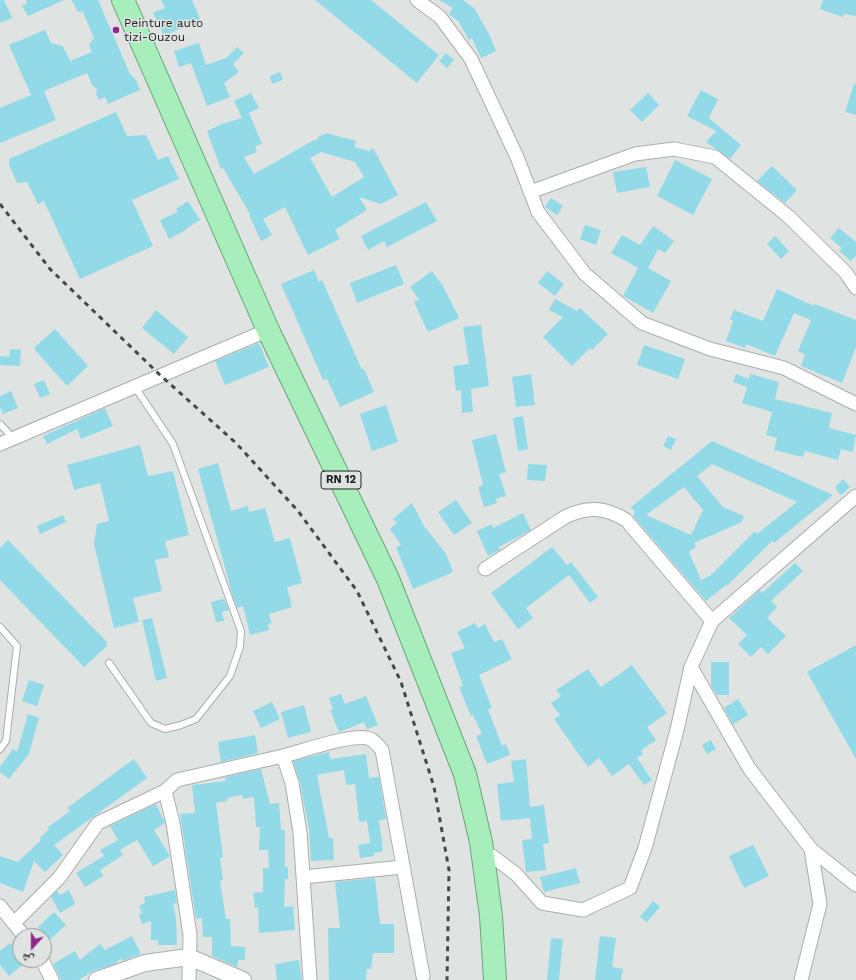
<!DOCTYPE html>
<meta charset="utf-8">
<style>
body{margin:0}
#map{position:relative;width:856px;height:980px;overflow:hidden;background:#dfe3e2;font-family:"Work Sans","Noto Naskh Arabic",sans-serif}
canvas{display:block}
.north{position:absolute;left:12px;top:928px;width:40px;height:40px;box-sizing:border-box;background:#dfe3e2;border:1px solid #939695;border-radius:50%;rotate:201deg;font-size:11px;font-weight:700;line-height:16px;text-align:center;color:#212222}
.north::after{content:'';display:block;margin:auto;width:14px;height:18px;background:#90288d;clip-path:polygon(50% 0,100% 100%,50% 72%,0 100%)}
</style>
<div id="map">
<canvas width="856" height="980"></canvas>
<div class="north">ش</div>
</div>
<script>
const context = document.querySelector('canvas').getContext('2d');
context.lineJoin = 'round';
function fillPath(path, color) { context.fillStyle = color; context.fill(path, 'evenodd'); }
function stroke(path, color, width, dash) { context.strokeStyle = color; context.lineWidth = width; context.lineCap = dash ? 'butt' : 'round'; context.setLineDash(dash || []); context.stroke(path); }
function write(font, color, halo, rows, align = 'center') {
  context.font = font + ' "Work Sans",sans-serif'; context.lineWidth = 3; context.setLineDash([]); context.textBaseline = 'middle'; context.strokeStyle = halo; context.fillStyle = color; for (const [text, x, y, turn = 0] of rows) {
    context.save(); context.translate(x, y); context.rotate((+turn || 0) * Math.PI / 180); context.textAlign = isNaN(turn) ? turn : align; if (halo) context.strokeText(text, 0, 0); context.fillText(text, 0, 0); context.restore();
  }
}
fillPath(new Path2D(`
 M0,0H4L12,18L0,23Z
 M26,0H64L28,16L22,6L27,3Z
 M72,0H98L130,74L136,80L140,90L108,104L105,97L99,100L96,94L97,89L92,85L87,73L44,91L56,120L0,143V108L31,95L9,45L45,30L51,43L63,46L70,61L92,52L89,45L94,38L83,12L77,11Z
 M161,0H192L200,19L164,36L153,13L165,8Z
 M315,0H371L439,55L417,83Z
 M439,0H463L474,8L489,34L496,51L481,58L472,38L469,40L459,22L449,14L453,8Z
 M823,0H856V16L844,14L843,17L820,9Z
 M199,43L206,65L226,58L237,47L244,53L233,64L239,72L224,83L230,97L207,106L191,63L179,67L174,51Z
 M446,53L454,60L447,68L439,61Z
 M280,72L283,80L272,84L270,76Z
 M854,84H856V115L845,112Z
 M701,90L718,99L709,118L741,145L730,159L706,142L716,131L687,116Z
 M251,93L259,108L249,113L262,144L255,146L257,152L244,157L254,174L314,140H317L318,137L326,133L356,141L354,147L369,151L373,148L398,195L381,204L359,197L367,210L335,230L340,239L308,255L285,207L263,219L272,235L261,241L249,215L250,214L223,168L221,169L207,131L222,124L242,118L234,101ZM321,152L355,162L364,177L332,197L310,158Z
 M648,93L659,105L642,122L630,110Z
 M116,112L127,136L146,135L158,160L168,156L179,179L132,200L153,246L80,279L44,201L38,204L27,182L17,183L9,165V159Z
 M675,160L712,179L693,215L657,196Z
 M772,166L797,190L785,203L757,181Z
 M646,167L650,187L617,193L613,172Z
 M551,198L563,206L557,215L545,207Z
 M188,201L200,220L186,229V230L169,239L160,220L178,212L176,209Z
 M426,202L437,221L387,247L384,241L368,250L361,236Z
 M585,225L601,230L596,245L580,239Z
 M653,226L674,241L665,253L658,249L648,268L671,281L653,313L623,296L638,268L611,253L622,235L640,245Z
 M839,228L856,242V256L851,261L839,251L842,248L830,238Z
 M775,236L789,251L781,259L767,244Z
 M396,265L404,284L357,303L350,283Z
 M314,270L319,282L322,280L362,370L364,369L374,392L340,407L327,379L323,380L281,284Z
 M432,271L444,288L459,318L428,332L414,302L419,300L410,287Z
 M547,271L564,284L555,296L538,283Z
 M777,289L814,306L815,304L856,320V347L842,383L801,366L805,354L798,351L811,320L794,313L775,356L746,344L745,348L726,341L733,321L730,319L734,310L763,321Z
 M555,299L577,311L580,308L608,334L592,350L590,348L572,366L543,337L563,317L549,310Z
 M156,310L188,337L174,354L142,328Z
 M481,325L489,386L471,389L473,412L462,413L461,390L456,391L453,366L469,364L463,327Z
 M55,329L88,366L67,386L35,350V347Z
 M259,343L269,367L225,385L215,361Z
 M644,345L685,359L678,379L637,365Z
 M10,349L21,350L20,366L0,365V356L9,357Z
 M531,374L535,405L516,407L512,377Z
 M736,374L749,379L750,374L779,382L775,399L832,413L829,428L856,435L853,452L841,449L838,460L805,451L803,457L774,450L777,438L766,435L772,412L742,403L747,387L733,382Z
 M44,380L50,394L40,398L34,384Z
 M11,391L18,408L3,414L0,407V396Z
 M386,405L398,442L372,451L360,414Z
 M105,408L113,426L81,439L77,429L47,444L43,436Z
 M523,416L528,449L518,451L513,418Z
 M496,434L506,472L499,474L506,496L496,499L497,503L484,507L478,487L483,485L472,440Z
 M668,436L676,439L671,450L663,446Z
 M712,441L833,495L774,543L772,541L727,586L726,585L706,601L633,516L635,512L631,507ZM712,464L797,502L757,534L754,532L711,575L701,580L689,552L696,547L694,543L742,522L744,516L723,507L697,476ZM684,487L703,510L691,535L646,515Z
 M140,445L148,476L173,471L189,535L165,541L169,557L155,560L162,591L133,598L139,622L114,628L94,544L97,524L109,521L100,483L74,490L67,465Z
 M218,463L231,511L248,506L249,512L265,508L275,542L290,538L302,583L287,587L292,607L269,614L272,623L268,624L269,630L250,635L243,606L237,608L233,597L198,469Z
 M528,464L547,465L545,481L527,480Z
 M843,479L850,487L841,495L835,488Z
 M456,500L472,523L454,535L438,512Z
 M412,503L424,526L446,554L453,571L449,574L413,589L396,547L401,545L390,529L397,523L393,519Z
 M523,513L531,530L499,547L500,550L488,556L477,531L492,524L493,528Z
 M63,515L66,522L40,534L37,526Z
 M8,540L107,642V646L84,667L0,580V548Z
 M552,547L567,565L571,562L598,597L590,603L569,575L526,608L533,618L518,629L491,593Z
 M795,563L803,571L771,601L777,607L767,618L786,636L768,654L761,647L751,657L738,644L747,635L729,618L760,590L762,593Z
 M224,599L229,610L222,612L224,621L216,622L211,602Z
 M152,618L167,678L156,681L142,620Z
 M475,623L478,628L485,624L494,642L502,639L512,659L479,675L492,708L488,709L502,746L506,744L510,755L487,764L476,736L482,734L473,715L471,716L459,687L463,686L451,653L465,648L457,632Z
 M856,645V759L807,672Z
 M711,662H729V695H717L711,686Z
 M632,665L667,713L647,727L656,740L641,750L643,754L637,758L652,780L644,785L629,764L612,776L599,758L588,767L554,719L560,715L551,703L561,696L556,690L588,669L601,687Z
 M29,680L44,685L37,706L22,701Z
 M341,694L345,704L366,696L378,725L367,729L364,722L339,732L330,710L333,709L329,698Z
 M738,699L748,715L733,724L724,708Z
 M272,702L280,719L261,728L253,711Z
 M304,705L311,732L288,738L281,712Z
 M28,714L39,718L29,754L9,779L0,772V767L13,749L17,752Z
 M255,735L258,753L221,762L218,742Z
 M711,740L716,749L707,754L702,745Z
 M329,752L330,759L366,754L369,778L379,777L386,819L379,820L383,851L374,853V856L360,858L358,845L370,843L367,821L359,822L355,784L346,785L344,770L317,775L329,838H333L334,860L311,861L309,830L300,782L293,761Z
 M134,759L147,778L54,845L63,855L45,872L34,861L23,892L0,883V856L18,862L41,840L40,838L49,829L48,827L70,811L67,808Z
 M526,759L530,807L544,805L549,843L543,844L546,870L526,872L522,840L532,839L530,818L501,821L497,784L514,782L511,761Z
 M261,769L270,804L279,803L281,830H285V867H288V879H285L284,907L293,906L295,930L259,933L258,907L255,908L253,893L263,892V868H269L268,850H259L260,827H256L254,797L243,799L242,795L227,798V801L216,803L223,857L220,858L223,880L220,881L226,919H230L231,946L245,947V960H238L237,967L212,956V937H203L202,918L196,919L180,814L195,813L192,785L226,781L225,777Z
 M156,804L165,823L154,830L170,856L153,866L137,840L120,850L123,855L100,870L103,876L85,887L76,873L104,856L100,850L118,840L110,826Z
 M753,845L769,876L744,888L729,856Z
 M576,868L580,883L544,892L540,877Z
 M375,878L380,924H394V953H373L371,969H367L366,980H329L328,928H340L335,882Z
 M69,890L75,904L60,913L51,897L57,891L60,895Z
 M175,890L177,903L173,904L176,918L177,945H158V940H151V921L142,924L139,915L142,913L139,906L145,903L144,897Z
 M653,901L660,907L647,922L640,917Z
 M54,912L66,925L44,945V934L38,927Z
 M132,936L141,954L122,961L121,958L115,964L93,971L79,980H61L53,964L75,951L80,960L100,944L105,950Z
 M600,936L616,938L612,967L623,969L621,980H595Z
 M551,938L563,939L559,980H547Z
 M10,943L20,956V960H23L26,962L9,976L0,965V951Z
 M299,960L302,980H277L275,964Z`), '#93dae8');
const service = new Path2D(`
 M0,424L12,437
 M0,627L17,646L6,741L0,749
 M109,663L151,723L165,729L181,725L196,719L230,676L240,647L241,631L173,444L135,387`);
const minor = new Path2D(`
 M417,0L440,17L471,59L517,157L538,212L585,274L642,323L710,349L784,368L856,404
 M530,192L635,154L674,149L715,157L788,216L846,273L856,288
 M0,444L268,330
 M485,569L565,517C587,506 605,507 626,520L712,621
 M691,667L749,768L811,849L820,904L801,980
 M283,756C303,751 350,734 368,738C374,740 378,745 382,750L423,976
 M165,791L177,780L283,756L292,783L300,832L310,980
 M811,849L856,885
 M492,856L516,874L542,903L583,910L630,888L645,848L677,730L691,667L712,621L856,496
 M303,877L403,867
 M0,906L24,936
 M14,923L59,878L98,823L165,791L173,823L190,935L189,980
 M42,960L52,980`);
const tertiary = new Path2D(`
 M97,980L145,963L189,957L243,980`);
const trunk = new Path2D(`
 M123,0L268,330L388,579L465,774L481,842L491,916L495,980`);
stroke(service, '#a9aead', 8);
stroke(minor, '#a9aead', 15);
stroke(tertiary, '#a9aead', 18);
stroke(trunk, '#69a57a', 24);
stroke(service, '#fff', 6);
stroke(minor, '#fff', 13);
stroke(tertiary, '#fff', 16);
stroke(trunk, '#a6efba', 22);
stroke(new Path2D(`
 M0,204L50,269L160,375L236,443L298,511L357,591L401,682L434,787L449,870L447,980`), '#474949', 3, [5, 5]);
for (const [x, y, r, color] of [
 [116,30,4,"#90288d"]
]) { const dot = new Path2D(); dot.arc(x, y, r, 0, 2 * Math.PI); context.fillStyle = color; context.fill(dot); stroke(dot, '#dfe3e2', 1.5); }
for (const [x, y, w] of [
 [341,480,40]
]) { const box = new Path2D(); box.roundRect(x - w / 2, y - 9, w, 18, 3); context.fillStyle = '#dfe3e2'; context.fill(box); stroke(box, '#212222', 1); }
write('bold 11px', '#212222', null, [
 ["RN 12",341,480]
]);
write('12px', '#212222', '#dfe3e2', [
 ["Peinture auto",124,23],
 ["tizi-Ouzou",124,37]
], 'left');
</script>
